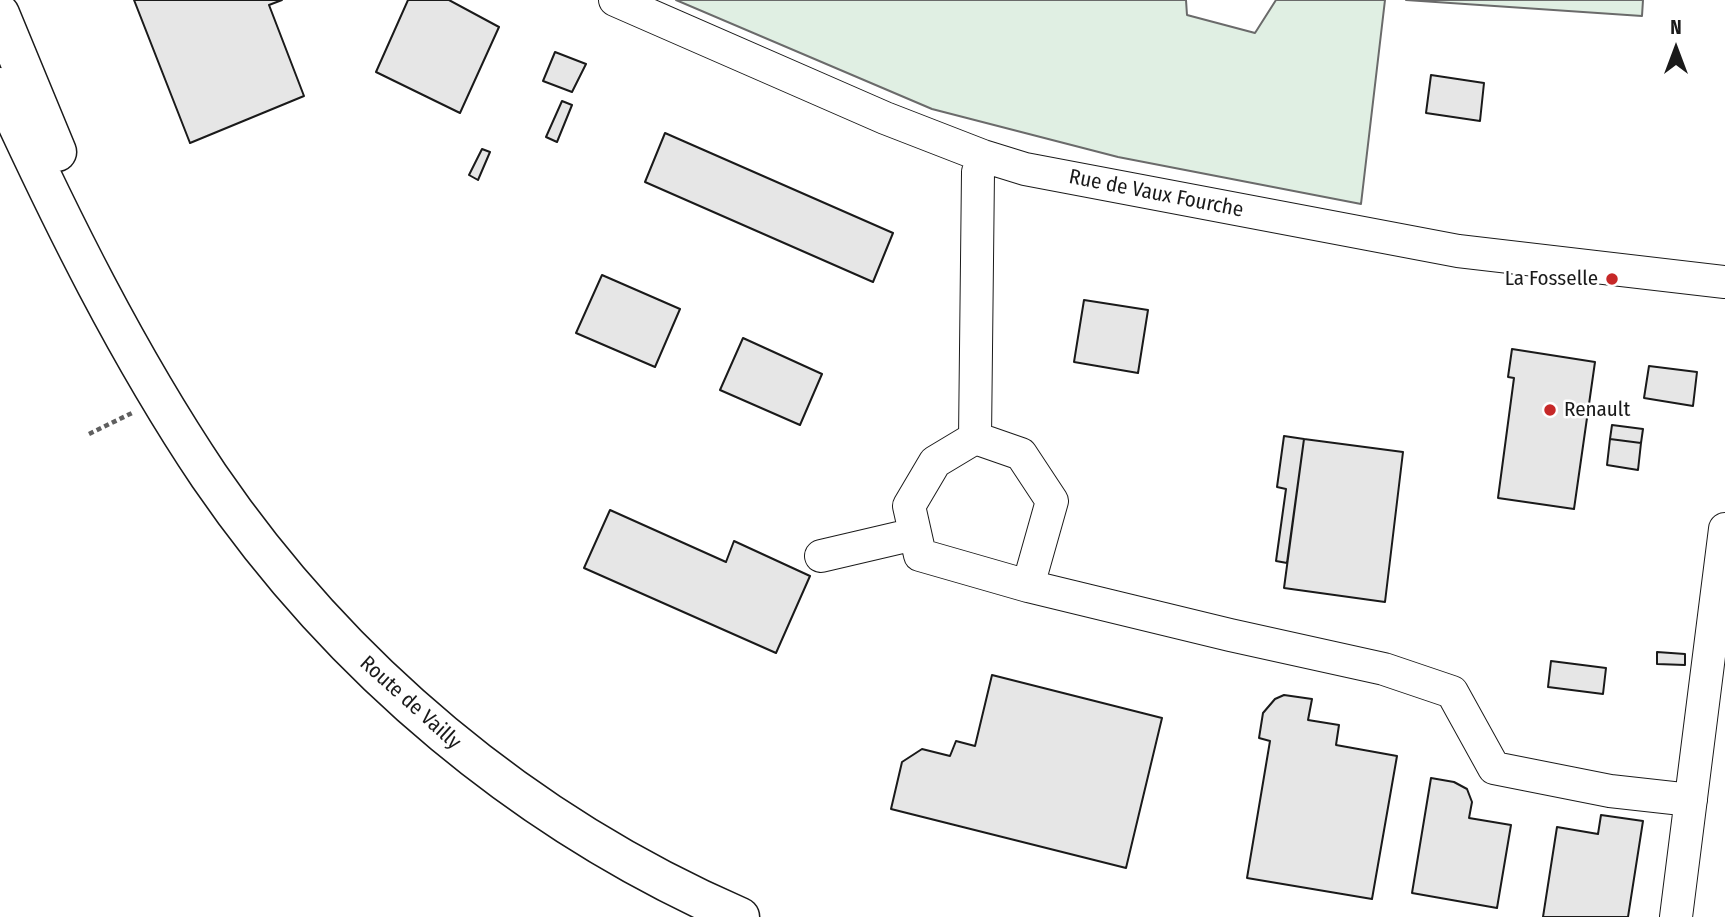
<!DOCTYPE html>
<style>
body{margin:0}
#map{position:relative;width:1725px;height:917px;overflow:hidden;background:#fff;font-family:"Fira Sans Condensed",sans-serif}
canvas{display:block}
.north{position:absolute;left:1641px;top:14px;width:70px;height:70px;-webkit-text-stroke:5px #fff;paint-order:stroke;rotate:0deg;font-size:19px;font-weight:700;line-height:28px;text-align:center;color:#1a1a1a}
.north::after{content:'';display:block;margin:auto;width:24px;height:32px;background:#1a1a1a;clip-path:polygon(50% 0,100% 100%,50% 72%,0 100%)}
</style>
<div id="map">
<canvas width="1725" height="917"></canvas>
<div class="north">N</div>
</div>
<script>
const context = document.querySelector('canvas').getContext('2d');
context.lineJoin = 'round';
function fillPath(path, color) { context.fillStyle = color; context.fill(path, 'evenodd'); }
function stroke(path, color, width, dash) { context.strokeStyle = color; context.lineWidth = width; context.lineCap = dash ? 'butt' : 'round'; context.setLineDash(dash || []); context.stroke(path); }
function write(font, color, halo, rows, align = 'center') {
  context.font = font + ' "Fira Sans Condensed",sans-serif'; context.lineWidth = 5; context.setLineDash([]); context.textBaseline = 'middle'; context.strokeStyle = halo; context.fillStyle = color; for (const [text, x, y, turn = 0] of rows) {
    context.save(); context.translate(x, y); context.rotate((+turn || 0) * Math.PI / 180); context.textAlign = isNaN(turn) ? turn : align; if (halo) context.strokeText(text, 0, 0); context.fillText(text, 0, 0); context.restore();
  }
}
const green = new Path2D(`
 M676,0H1186L1187,15L1255,33L1276,0H1385L1361,204L1118,157L932,109Z
 M1406,0H1643L1642,16Z`);
fillPath(green, '#e0efe3');
stroke(green, '#6a6a6a', 2);
const building = new Path2D(`
 M134,0H282L269,5L304,96L190,143Z
 M408,0H449L499,27L460,113L376,72Z
 M555,52L586,64L572,92L543,81Z
 M1431,75L1484,83L1480,121L1426,113Z
 M562,101L572,105L557,142L546,137Z
 M665,133L893,233L873,282L645,182Z
 M482,149L490,152L478,180L469,175Z
 M602,275L680,309L655,367L576,333Z
 M1084,300L1148,310L1138,373L1074,362Z
 M743,338L822,374L800,425L720,390Z
 M1512,349L1595,362L1574,509L1498,498L1514,378L1508,377Z
 M1649,366L1697,372L1693,406L1644,398Z
 M1612,425L1643,429L1641,443L1610,439Z
 M1284,436L1304,439L1287,563L1276,561L1286,489L1277,487Z
 M1304,439L1403,452L1385,602L1284,588Z
 M1610,439L1641,443L1638,470L1607,465Z
 M610,510L726,562L734,541L810,576L776,653L584,568Z
 M1657,652L1685,654V665L1657,664Z
 M1551,661L1606,668L1603,694L1548,687Z
 M992,675L1162,718L1126,868L891,809L902,762L922,749L950,756L956,741L975,746Z
 M1284,695L1312,699L1308,720L1339,725L1336,745L1397,756L1372,899L1247,878L1270,741L1259,738L1263,713L1275,699Z
 M1431,778L1454,782L1467,789L1472,802L1469,818L1511,825L1497,908L1412,893Z
 M1601,815L1643,821L1628,917H1543L1557,827L1598,834Z`);
fillPath(building, '#e6e6e6');
stroke(building, '#1a1a1a', 2);
const minor = new Path2D(`
 M615,0L885,118L983,156L1025,169L1458,251L1725,282
 M975,438L1021,454L1052,501L1028,586L920,555L909,506L935,462L975,438L978,172L983,156
 M821,556L915,534
 M1028,586L1230,635L1384,669L1452,692L1494,768L1610,791L1691,800
 M1676,917L1725,529`);
const major = new Path2D(`
 M0,14L57,152
 M0,87C61,220 127,354 209,476C341,669 526,824 740,917`);
stroke(minor, '#1a1a1a', 34);
stroke(major, '#1a1a1a', 41);
stroke(new Path2D(`
 M89,434L132,413`), '#5f5f5f', 4.5, [5, 3.5]);
stroke(minor, '#fff', 32);
stroke(major, '#fff', 38);
for (const [x, y, r, color] of [
 [1612,279,7,"#c62828"],
 [1550,410,7,"#c62828"]
]) { const dot = new Path2D(); dot.arc(x, y, r, 0, 2 * Math.PI); context.fillStyle = color; context.fill(dot); stroke(dot, '#fff', 2.5); }
write('21px', '#1a1a1a', '#fff', [
 ["Rue de Vaux Fourche",1156,194,11],
 ["Route de Vailly",410,703,42]
]);
write('21px', '#1a1a1a', '#fff', [
 ["La Fosselle",1598,279],
 ["Renault",1564,410,"left"]
], 'right');
</script>
